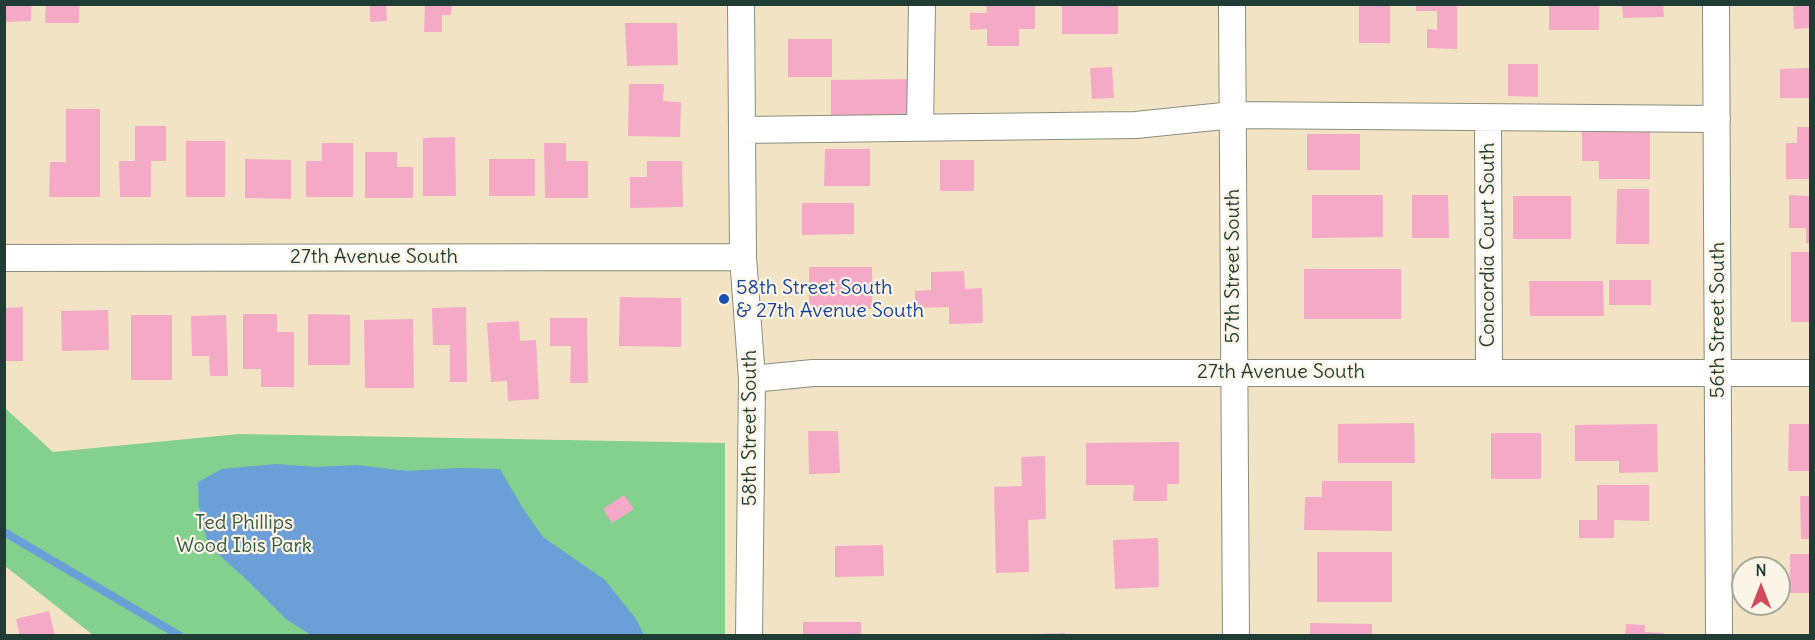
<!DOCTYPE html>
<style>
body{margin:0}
#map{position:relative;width:1815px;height:640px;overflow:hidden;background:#f2e3c5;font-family:Delius,sans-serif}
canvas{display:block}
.frame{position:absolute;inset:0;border:6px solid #1f3d34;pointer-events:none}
.north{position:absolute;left:1731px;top:556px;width:60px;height:60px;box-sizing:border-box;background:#fcf5e5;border:2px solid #a4ab9e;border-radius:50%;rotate:0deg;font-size:16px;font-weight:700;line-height:24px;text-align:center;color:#1f3d34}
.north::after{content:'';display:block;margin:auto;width:21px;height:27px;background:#d1495b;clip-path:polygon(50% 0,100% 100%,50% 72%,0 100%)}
</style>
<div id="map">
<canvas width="1815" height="640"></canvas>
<div class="frame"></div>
<div class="north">N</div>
</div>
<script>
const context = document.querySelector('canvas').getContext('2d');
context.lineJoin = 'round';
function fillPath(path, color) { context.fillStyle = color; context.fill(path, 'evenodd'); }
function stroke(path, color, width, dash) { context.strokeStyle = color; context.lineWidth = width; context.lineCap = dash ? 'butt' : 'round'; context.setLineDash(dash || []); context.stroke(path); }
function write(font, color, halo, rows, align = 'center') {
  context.font = font + ' Delius,sans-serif'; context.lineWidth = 4.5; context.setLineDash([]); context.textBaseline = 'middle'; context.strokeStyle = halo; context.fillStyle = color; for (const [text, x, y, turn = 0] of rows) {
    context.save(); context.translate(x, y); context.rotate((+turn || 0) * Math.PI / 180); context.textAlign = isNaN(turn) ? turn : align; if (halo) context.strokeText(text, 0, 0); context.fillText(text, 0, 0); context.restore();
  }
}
fillPath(new Path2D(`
 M4,407L53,452L239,434L725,443V635H93L5,566Z`), '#83d08f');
fillPath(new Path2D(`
 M276,464L316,467L357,465L407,471L458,468L500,469L522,507L543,537L605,580L636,619L644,635H311L286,619L246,579L208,545L199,507L198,482L222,469Z`), '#6c9ed7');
stroke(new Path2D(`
 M4,532L180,636`), '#6c9ed7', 8);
fillPath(new Path2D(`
 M4,4H31V21L4,22Z
 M46,4H79V23H45Z
 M370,4H386L387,21L370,22Z
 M425,4H452L451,15H442V32H424Z
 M986,4H1035V29H1019V46H987V29L970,30V13H987Z
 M1062,4H1118V34H1062Z
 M1359,4H1390V43H1359Z
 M1416,4H1457V49L1427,48V29L1437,30V11H1416Z
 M1549,4H1599V30H1549Z
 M1622,4H1663L1664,17L1623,18Z
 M1793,4H1810V28L1794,29Z
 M625,23H677L678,65L627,66Z
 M788,39H832V77H788Z
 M1508,64H1538V97L1508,96Z
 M1112,67L1114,98L1092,99L1090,68Z
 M1810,68V98H1780V69Z
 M913,79L914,118L831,119V80Z
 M629,84H664L663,101L681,102L680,137L628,136Z
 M66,109H100V197H49L50,162H66Z
 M1582,125H1650V179H1599V161H1582Z
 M135,126H166V161H151V197H120L119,161H135Z
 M1797,127H1810V179H1786V143H1797Z
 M1307,134H1360V170H1307Z
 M455,137L456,196H423V138Z
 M186,141H225V197H186Z
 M322,143H353V197H306V161H322Z
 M544,143H566V161H588V198H545Z
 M825,149H870V186H824Z
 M365,152H397V167H413V198H365Z
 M245,159L291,160V199L245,198Z
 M489,159H535V196H489Z
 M940,160H974V191H940Z
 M647,161H682L683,207L630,208V177H647Z
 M1617,189H1649V244H1616Z
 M1312,195H1383V237L1312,238Z
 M1412,195H1448L1449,238H1412Z
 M1789,195L1810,196V243H1806V228H1789Z
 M1513,196H1571V239H1513Z
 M802,203H854V234L802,235Z
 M1791,252H1810V322H1791Z
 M809,267H872V309H809Z
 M1304,269H1401V319H1304Z
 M964,271L965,289L982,288L983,323L949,324V307L915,308V291L931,290V272Z
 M1609,280H1651V305H1609Z
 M1529,281H1603L1604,316H1530Z
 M620,297L681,298V347L619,346Z
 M23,307V361H4V308Z
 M466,307L467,382H450V345H433L432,308Z
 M108,310L109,350L62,351L61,311Z
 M243,314H277V332H294V387H261V369H243Z
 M308,314L350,315V365H308Z
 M131,315H172V380H131Z
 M226,315L228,376H210L209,356H192L191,316Z
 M550,318H587L588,383H570L571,346H550Z
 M413,319L414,388H365L364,320Z
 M519,321L520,341L536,340L539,399L508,401L507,381L491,382L487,323Z
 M1414,423L1415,463H1338V424Z
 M1657,424L1658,472L1619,473V461H1575V425Z
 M1789,424H1810V471H1788Z
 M808,431H838L840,473L809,474Z
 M1491,433H1541V479H1491Z
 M1179,442V484H1167V501H1133L1134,485H1086V443Z
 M1045,456L1046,519L1028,520L1029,572L996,573L994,487L1022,486L1021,457Z
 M1322,481H1392V531L1304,530L1305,497H1322Z
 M1597,485H1649V521L1614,520V538H1579V520H1597Z
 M624,495L634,509L612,523L603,509Z
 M1800,496H1810V539H1801Z
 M1158,538L1159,587L1115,589L1113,540Z
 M883,545L884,576L835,577V546Z
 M1317,552H1392V602H1317Z
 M1790,554H1810V593H1790Z
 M49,611L55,636H20L16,619Z
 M803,622H861V636H803Z
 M1310,623L1372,624V636H1310Z
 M1626,624L1645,625V632L1664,633V636H1625Z
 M1065,633L1066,636H1034V634Z`), '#f4aac7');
const minor = new Path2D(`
 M741,4L743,257L752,379L749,636
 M1232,4L1236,636
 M1716,4L1719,636
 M1488,118L1489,371
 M920,127L922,4
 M742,130L1136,125L1233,115L1717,119
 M4,258L743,257
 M752,379L813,373H1810`);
stroke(minor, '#88907c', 28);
stroke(minor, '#fff', 26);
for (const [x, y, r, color] of [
 [724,299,6,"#1a4fb4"]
]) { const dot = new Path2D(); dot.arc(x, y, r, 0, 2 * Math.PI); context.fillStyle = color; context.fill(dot); stroke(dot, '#fcf5e5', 2); }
write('20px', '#1f3d34', '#fcf5e5', [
 ["Concordia Court South",1488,245,-90],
 ["27th Avenue South",374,257],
 ["57th Street South",1233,266,-90],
 ["56th Street South",1718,320,-90],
 ["27th Avenue South",1281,372],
 ["58th Street South",750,428,-90]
]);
write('20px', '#164399', '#fcf5e5', [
 ["58th Street South",736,288],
 ["& 27th Avenue South",736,311]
], 'left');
write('20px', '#335a46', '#fcf5e5', [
 ["Ted Phillips",244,523],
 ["Wood Ibis Park",244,546]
]);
</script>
